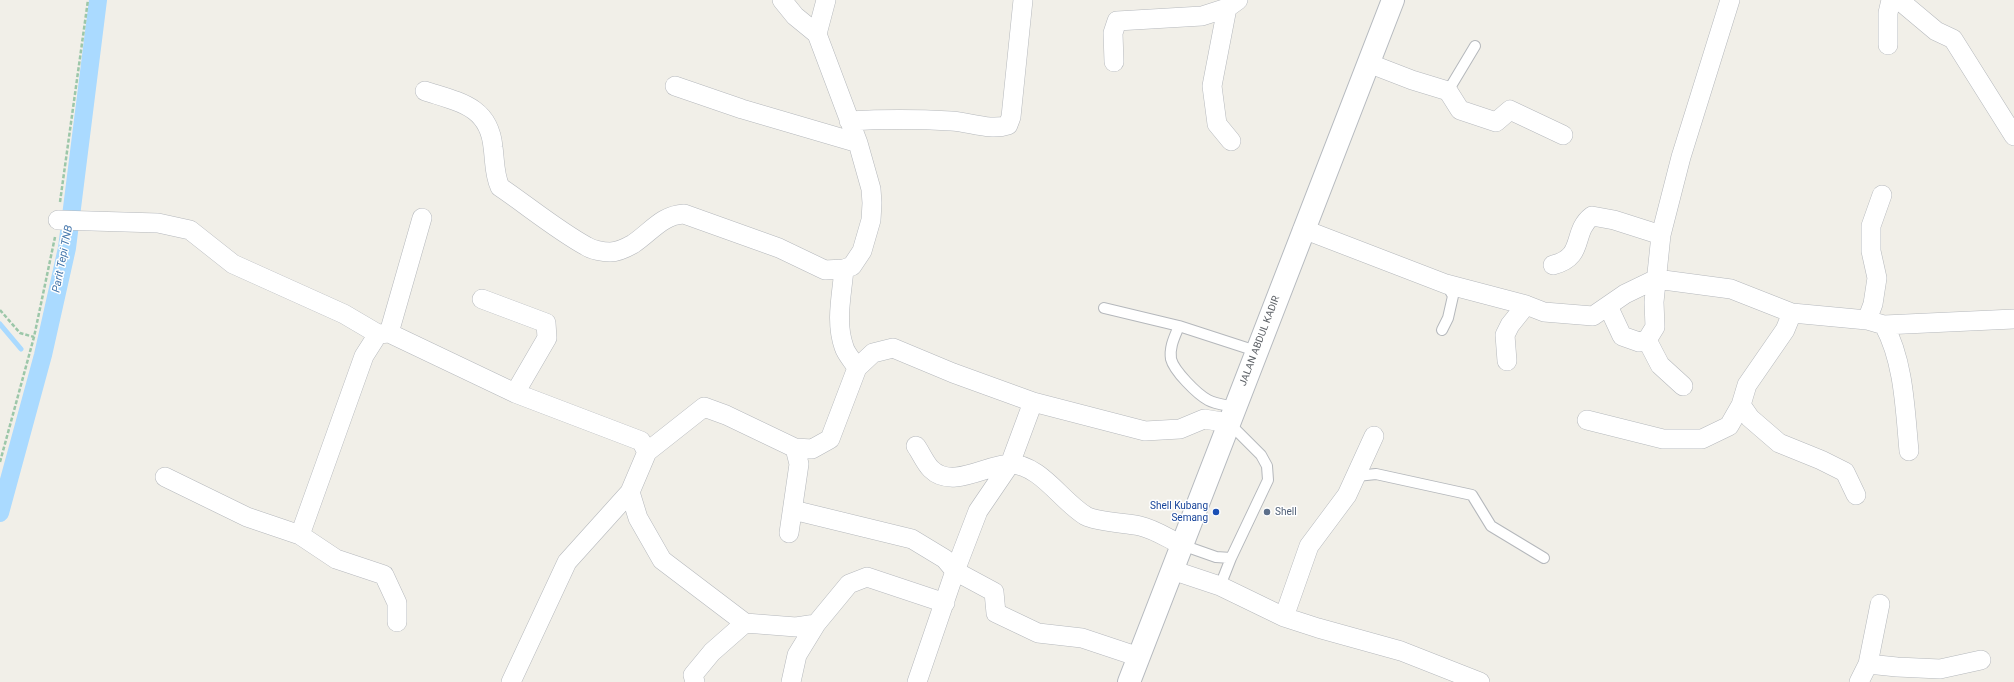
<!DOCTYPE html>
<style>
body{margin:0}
canvas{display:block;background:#f1efe8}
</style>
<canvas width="2014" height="682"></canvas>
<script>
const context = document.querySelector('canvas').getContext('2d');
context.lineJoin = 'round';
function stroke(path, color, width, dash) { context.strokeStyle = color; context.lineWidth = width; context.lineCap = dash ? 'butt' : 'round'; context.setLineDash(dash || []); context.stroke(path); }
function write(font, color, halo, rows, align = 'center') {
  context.font = font + ' Roboto,sans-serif'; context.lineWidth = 3; context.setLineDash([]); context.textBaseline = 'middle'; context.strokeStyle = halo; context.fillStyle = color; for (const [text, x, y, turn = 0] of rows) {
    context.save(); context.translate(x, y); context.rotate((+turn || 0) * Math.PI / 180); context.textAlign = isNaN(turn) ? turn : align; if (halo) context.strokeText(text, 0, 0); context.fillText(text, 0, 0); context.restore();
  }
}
stroke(new Path2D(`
 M0,324L21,349`), '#aadaff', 5);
stroke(new Path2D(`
 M0,513L43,355L67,248L98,0`), '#aadaff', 18);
const service = new Path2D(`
 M1448,91L1475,46
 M1104,308L1179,326L1256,351
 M1179,326C1175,336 1169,347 1171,359C1174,371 1197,394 1208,400C1215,404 1226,405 1235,407
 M1442,330L1448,318L1453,296L1446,284
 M1357,476L1376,474L1472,495L1491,526L1544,558
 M1182,545L1216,557L1231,558L1268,480L1267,466L1261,455L1229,423
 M1220,586L1231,558`);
const minor = new Path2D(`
 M1899,0L1936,31L1953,39L2014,136
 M817,34L826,0
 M1888,45V13L1891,0
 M1114,62L1113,33L1117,21L1202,16L1227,8
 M1368,63L1412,80L1448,91L1460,110L1496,122L1510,110L1563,135
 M675,86L742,109L858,143
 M425,91C459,102 489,106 493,147C495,161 494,174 500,187C528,206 557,230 586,246C592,250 603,252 610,252C618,252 626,248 633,244C651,232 662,215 684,214L779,248L825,270L844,269L852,266L862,251L871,220L872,203L871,189L858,143L817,34L795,16L782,0
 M849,121C883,119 916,119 951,121C970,122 990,131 1008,125L1011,117L1023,0
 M1231,141L1217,124L1212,86L1227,8L1238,0
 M58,220L158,223L190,230L233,264L344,314L378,334L389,333L515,393L641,441L647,452
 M1303,229L1446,284L1526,305L1544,312L1593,316L1625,294L1656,279L1731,289L1792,313L1867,320L1884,325L2014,319
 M1553,265C1586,257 1571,232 1592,216L1614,220L1661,235
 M844,269C842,294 835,322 844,347C846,354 853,361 857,368
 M482,299L546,323L547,338L515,393
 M1608,306L1622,336L1639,342L1647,340L1655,327L1654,302L1661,235L1681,157L1730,0
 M1792,313L1785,330L1747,385L1741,405L1750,418L1779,443L1821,460L1845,472L1856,495
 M1867,320L1873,304L1877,278L1871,251V226L1882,195
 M1884,325C1904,362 1905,409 1909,451
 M389,333L422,218
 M1647,340L1660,365L1683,386
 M1507,361L1505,335L1510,325L1526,305
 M1033,402L1010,464L978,511L955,571L994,592L996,613L1038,633L1082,638L1139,657
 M1587,420L1663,439H1702L1729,426L1741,405
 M916,446C921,453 925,463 931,469C952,490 988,464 1010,464C1040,464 1062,502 1086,516C1097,522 1127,523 1140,526C1154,529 1169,539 1182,545
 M165,477L247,517L300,535L336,559L384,575L397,603V622
 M630,492L638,518L662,560L745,623
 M793,510L912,539L945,559L955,571L917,682
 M789,533L799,464L795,448
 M300,535L364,356L378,334
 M1172,570L1220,586L1284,617L1318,628L1401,651L1480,682
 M1284,617L1309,546L1347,495L1374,436
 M1868,664L1897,667L1940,669L1981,660
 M511,682L567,562L630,492L647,452L704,407L726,415L795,448L812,449L830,439L857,368L873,353L893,348L953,373L1033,402L1145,431L1180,429L1204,419L1229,423
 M695,682L693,675L712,652L745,623L796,627L816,624
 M791,682L797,655L816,624L849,584L867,577L945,603
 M1859,682L1868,664L1880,604`);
const secondary = new Path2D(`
 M1129,682L1393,0`);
stroke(service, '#b5b8bc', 12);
stroke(minor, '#b5b8bc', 20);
stroke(secondary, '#b6babf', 24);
stroke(new Path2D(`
 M60,202L88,0
 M0,310L20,333L34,337
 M0,462L34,337L55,237`), '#9cc7a9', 2.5, [4, 2]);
stroke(service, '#fff', 10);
stroke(minor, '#fff', 19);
stroke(secondary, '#fff', 22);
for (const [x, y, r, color] of [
 [1216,512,4,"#1a4fb4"],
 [1267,512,4,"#5c6f8a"]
]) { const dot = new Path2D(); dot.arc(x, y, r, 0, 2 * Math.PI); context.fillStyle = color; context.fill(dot); stroke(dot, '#fff', 1.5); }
write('10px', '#5f6368', '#fff', [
 ["JALAN ABDUL KADIR",1260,341,-69]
]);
write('10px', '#164399', '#fff', [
 ["Shell Kubang",1208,506],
 ["Semang",1208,518]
], 'right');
write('10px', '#4e5e75', '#fff', [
 ["Shell",1275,512]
], 'left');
write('italic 11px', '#4174aa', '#fff', [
 ["Parit Tepi TNB",63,259,-79]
]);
</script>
